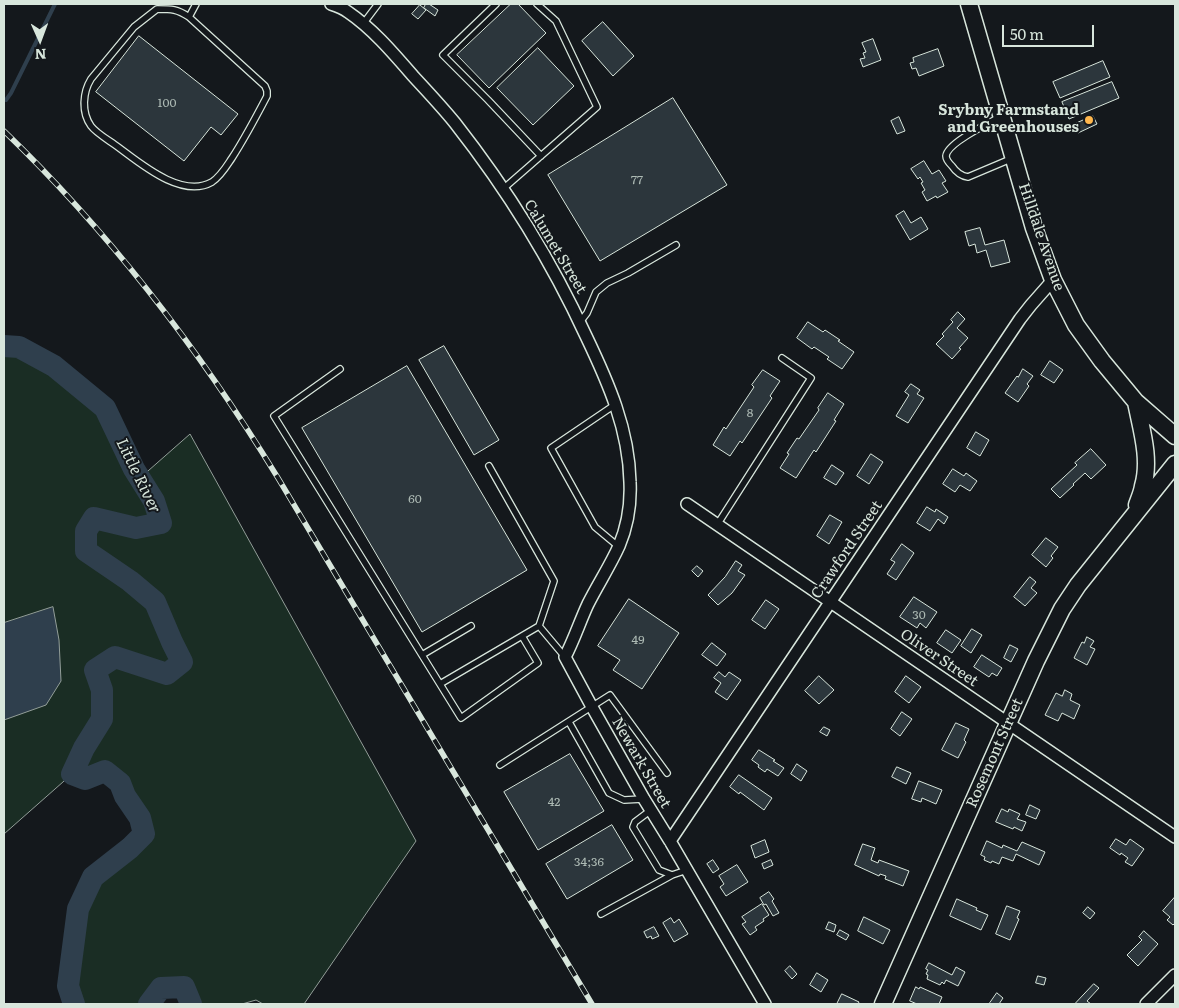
<!DOCTYPE html>
<style>
body{margin:0}
#map{position:relative;width:1179px;height:1008px;overflow:hidden;background:#14181c;font-family:Literata,serif}
canvas{display:block}
.frame{position:absolute;inset:0;border:5px solid #d8e6dc;pointer-events:none}
.north{position:absolute;left:15px;top:15px;width:50px;height:50px;-webkit-text-stroke:4px #14181c;paint-order:stroke;rotate:178deg;font-size:14px;font-weight:700;line-height:20px;text-align:center;color:#d8e6dc}
.north::after{content:'';display:block;margin:auto;width:18px;height:22px;background:#d8e6dc;clip-path:polygon(50% 0,100% 100%,50% 72%,0 100%)}
.scale{position:absolute;left:1002px;top:25px;width:92px;height:22px;box-sizing:border-box;border:2px solid #d8e6dc;border-top:0;padding-left:6px;font-size:15px;line-height:18px;white-space:nowrap;color:#d8e6dc;-webkit-text-stroke:4px #14181c;paint-order:stroke}
</style>
<div id="map">
<canvas width="1179" height="1008"></canvas>
<div class="frame"></div>
<div class="north">N</div>
<div class="scale">50 m</div>
</div>
<script>
const context = document.querySelector('canvas').getContext('2d');
context.lineJoin = 'round';
function fillPath(path, color) { context.fillStyle = color; context.fill(path, 'evenodd'); }
function stroke(path, color, width, dash) { context.strokeStyle = color; context.lineWidth = width; context.lineCap = dash ? 'butt' : 'round'; context.setLineDash(dash || []); context.stroke(path); }
function write(font, color, halo, rows, align = 'center') {
  context.font = font + ' Literata,serif'; context.lineWidth = 4; context.setLineDash([]); context.textBaseline = 'middle'; context.strokeStyle = halo; context.fillStyle = color; for (const [text, x, y, turn = 0] of rows) {
    context.save(); context.translate(x, y); context.rotate((+turn || 0) * Math.PI / 180); context.textAlign = isNaN(turn) ? turn : align; if (halo) context.strokeText(text, 0, 0); context.fillText(text, 0, 0); context.restore();
  }
}
const green = new Path2D(`
 M4,346L19,347L106,402L140,478L190,434L416,841L304,1004H263L256,1000L242,1004H191L184,987L161,988L149,1004H74L68,986L78,909L93,877L130,848L144,834L140,818L125,796L120,783L105,771L85,779L72,774L4,834ZM99,559L130,581L148,597L98,560ZM96,674L102,690L101,714Z`);
fillPath(green, '#1a2d24');
stroke(green, '#939e99', 1);
const water = new Path2D(`
 M53,607L59,640L61,681L46,705L4,720V623Z`);
fillPath(water, '#2f3f4d');
stroke(water, '#939e99', 1);
stroke(new Path2D(`
 M6,100L11,93L55,4`), '#2f3f4d', 4);
stroke(new Path2D(`
 M4,346L19,347L54,366L105,408L134,469L154,501L161,523L136,528L94,518L86,531V551L130,581L155,602L172,642L182,662L167,674L115,657L95,670L102,690V719L84,748L72,774L85,779L105,771L120,783L125,796L140,818L144,834L130,848L93,877L78,909L68,986L74,1004
 M149,1004L161,988L184,987L191,1004`), '#2f3f4d', 22);
const building = new Path2D(`
 M426,4H429L438,10L435,16L424,8Z
 M511,4H518L546,33L489,88L457,55Z
 M420,5L426,10L418,19L412,14Z
 M603,22L634,56L613,76L582,41Z
 M139,36L238,114L221,135L211,127L184,161L96,92Z
 M873,39L881,60L863,67L860,59L865,58L863,53L866,52L862,43Z
 M538,48L574,86L533,125L497,88Z
 M938,49L944,66L919,76L916,68L912,69L910,63L914,62L913,58Z
 M1103,61L1110,77L1060,98L1053,82Z
 M1112,82L1119,98L1069,119L1062,102Z
 M673,98L727,185L600,261L548,175Z
 M1093,116L1097,124L1078,133L1075,124Z
 M899,117L905,131L897,134L891,121Z
 M924,161L932,174L939,170L946,181L942,183L948,192L937,198L936,196L927,201L922,192L925,190L921,183L923,182L920,177L918,179L911,169Z
 M904,211L911,223L921,217L928,229L910,240L896,216Z
 M980,228L985,245L1004,240L1010,262L991,267L986,250L977,253L975,244L969,246L965,232Z
 M958,312L965,319L957,328L968,338L959,348L961,349L952,359L936,344L944,336L942,334L953,322L951,320Z
 M808,322L823,332L825,330L840,340L838,341L854,352L842,369L827,359L829,357L814,347L812,349L797,338Z
 M444,346L499,440L474,455L419,360Z
 M1050,361L1063,370L1054,383L1041,375Z
 M407,366L527,570L422,632L302,428Z
 M1023,369L1033,376L1027,384L1029,386L1018,402L1005,393L1017,376L1018,377Z
 M763,370L780,381L770,396L772,398L742,443L740,441L730,456L713,445L724,427L726,429L754,387L752,385Z
 M911,384L920,390L917,394L924,398L908,423L896,416L909,395L905,392Z
 M828,393L844,404L834,420L836,421L816,452L814,450L796,478L780,468L789,454L787,453L797,438L799,439L819,410L818,408Z
 M976,432L989,440L980,456L967,448Z
 M1091,449L1106,465L1091,479L1085,473L1073,484L1074,485L1060,498L1051,489L1077,465L1075,463Z
 M871,454L883,462L869,484L857,476Z
 M832,465L844,473L836,485L824,478Z
 M953,469L964,476L966,473L977,481L970,491L960,485L955,492L943,484Z
 M927,507L935,512L936,509L948,517L944,524L938,519L930,531L917,523Z
 M830,515L842,522L829,544L817,536Z
 M1046,538L1058,547L1051,556L1053,558L1046,567L1032,555Z
 M902,544L914,553L896,580L887,574L895,562L891,560Z
 M736,561L742,565L738,571L745,575L732,593L718,605L708,595L725,577Z
 M697,566L703,571L698,577L692,571Z
 M1030,577L1036,582L1031,588L1037,593L1025,606L1014,597Z
 M914,597L937,612L926,628L920,623L917,628L900,617Z
 M629,599L679,633L642,689L613,670L620,660L598,646Z
 M766,600L779,609L765,629L752,620Z
 M972,629L982,635L971,653L961,646Z
 M946,630L961,640L952,653L937,643Z
 M1087,637L1094,641L1090,647L1095,649L1087,665L1074,658L1082,642L1084,643Z
 M712,643L726,654L717,666L702,655Z
 M1010,645L1018,649L1011,662L1004,658Z
 M982,655L1002,668L997,676L992,673L989,677L974,667Z
 M719,672L725,677L729,672L741,680L727,700L715,692L721,683L714,678Z
 M819,676L834,690L819,704L805,691Z
 M906,676L921,687L909,703L895,692Z
 M1065,690L1072,694L1070,700L1080,705L1074,719L1062,713L1058,721L1045,715L1056,693L1062,696Z
 M902,712L912,719L900,736L891,729Z
 M956,723L969,729L964,740L966,742L958,758L942,750Z
 M824,727L830,730L827,736L820,732Z
 M759,750L775,760L773,761L784,768L778,776L767,769L765,772L758,767L759,765L752,760Z
 M570,754L604,811L538,850L504,792Z
 M797,764L807,771L801,781L791,774Z
 M897,767L911,773L906,784L892,777Z
 M739,775L772,798L764,810L740,792L739,794L730,787Z
 M919,781L942,790L936,804L922,798L921,802L912,799Z
 M1030,805L1040,810L1036,819L1026,815Z
 M1002,809L1008,812L1009,809L1020,814L1017,819L1026,822L1022,831L1014,827L1013,829L996,822Z
 M612,825L633,860L567,899L546,864Z
 M1116,839L1126,845L1130,839L1144,849L1132,866L1125,862L1128,858L1121,853L1120,855L1110,848Z
 M765,840L769,852L755,858L751,846Z
 M987,841L1002,848L1003,845L1017,851L1022,842L1045,852L1039,865L1016,854L1013,861L1002,857L999,864L992,861L991,863L984,860L985,857L981,855Z
 M863,844L875,848L871,860L878,863L879,860L909,871L903,886L885,879L886,876L880,874L879,876L855,865Z
 M713,860L719,869L713,873L707,864Z
 M771,860L773,865L764,869L762,864Z
 M737,865L748,882L726,896L720,887L724,884L719,876Z
 M769,892L774,899L772,901L779,913L773,916L766,904L764,905L760,898Z
 M1175,897V923L1173,925L1167,920L1170,917L1163,911Z
 M957,899L977,908L976,910L988,915L981,930L950,916Z
 M762,904L769,915L763,919L764,921L755,927L757,930L750,935L742,924L746,922L742,917Z
 M1007,906L1020,911L1017,918L1019,919L1010,940L996,934Z
 M1088,907L1095,913L1090,919L1083,913Z
 M864,917L890,930L883,944L858,931Z
 M671,918L674,923L679,919L688,934L674,942L663,923Z
 M829,922L836,925L834,932L826,929Z
 M654,927L659,936L652,939L651,936L647,938L644,932Z
 M840,930L849,935L846,940L837,935Z
 M1144,931L1158,944L1138,966L1127,955L1142,940L1139,937Z
 M929,963L952,975L956,967L965,972L958,986L946,980L944,984L942,982L940,985L927,979L928,975L926,974L928,970L926,969Z
 M790,966L797,974L792,979L785,971Z
 M817,973L828,980L821,992L810,985Z
 M1038,976L1046,978L1044,985L1036,983Z
 M1094,984L1099,988L1087,1001L1091,1004H1075Z
 M916,987L919,989L920,987L942,997L939,1004H917L910,1001Z
 M997,993L1003,998L999,1004H991L990,1003Z
 M842,994L859,1002L858,1004H837Z`);
fillPath(building, '#2c363c');
stroke(building, '#d8e6dc', 1);
const service = new Path2D(`
 M496,4L443,55L488,100L541,156
 M157,9C172,9 177,9 189,17L265,86L267,91V96C256,117 245,138 232,158C226,167 221,176 212,182C182,199 141,164 118,147C110,141 96,133 91,126C81,112 83,92 91,79L134,27Z
 M189,17L196,4
 M363,24L378,4
 M1000,117C989,123 947,143 946,156C946,160 949,163 952,166C956,172 961,176 968,177L1013,158
 M503,189L597,107L556,21L537,4
 M580,322L587,313L596,292L607,283L628,273L676,245
 M340,369L274,416L461,718L538,663L522,636
 M616,404L551,448L595,527L619,547
 M489,466L554,581L539,626L565,657
 M717,525L811,378L782,358
 M422,655L471,626
 M440,684L539,626
 M569,722L609,793L624,800L643,799
 M500,765L610,695L667,773
 M651,810L635,822L633,827L659,870L672,875L687,870
 M601,914L672,875`);
const minor = new Path2D(`
 M331,4C337,6 343,8 348,12C373,29 394,54 414,77C428,92 442,107 455,123C506,188 551,260 586,336C608,382 629,429 630,482C631,503 627,527 619,546C610,566 598,584 588,604C580,621 574,640 565,657L592,707L644,799L670,841L765,1004
 M687,504L1175,837
 M670,841L1020,319L1031,305L1053,280
 M1146,1004L1175,975`);
const secondary = new Path2D(`
 M969,4L1034,228L1053,280L1076,325L1102,361L1136,402L1175,436
 M1136,402C1141,428 1151,459 1143,486C1142,493 1139,499 1137,505
 M883,1004L1036,661L1062,609L1078,585L1175,464`);
stroke(service, '#d8e6dc', 8);
stroke(minor, '#d8e6dc', 14);
stroke(secondary, '#d8e6dc', 19);
stroke(service, '#14181c', 5.5);
stroke(minor, '#14181c', 11);
stroke(secondary, '#14181c', 16);
const rail = new Path2D(`
 M4,131C111,234 201,352 278,478L592,1004`);
stroke(rail, '#d8e6dc', 5.5);
stroke(rail, '#14181c', 4, [11]);
for (const [x, y, r, color] of [
 [1089,120,5,"#ffb74d"]
]) { const dot = new Path2D(); dot.arc(x, y, r, 0, 2 * Math.PI); context.fillStyle = color; context.fill(dot); stroke(dot, '#14181c', 2); }
write('12px', '#adbab4', null, [
 ["100",167,103],
 ["77",637,180],
 ["8",750,413],
 ["60",415,499],
 ["30",919,615],
 ["49",638,640],
 ["42",554,802],
 ["34;36",589,862]
]);
write('bold 15px', '#d8e6dc', '#14181c', [
 ["Srybny Farmstand",1079,111],
 ["and Greenhouses",1079,128]
], 'right');
write('15px', '#d8e6dc', '#14181c', [
 ["Hilldale Avenue",1041,237,71],
 ["Calumet Street",555,247,59],
 ["Crawford Street",847,550,-56],
 ["Oliver Street",939,658,34],
 ["Rosemont Street",995,753,-66],
 ["Newark Street",641,763,60]
]);
write('italic 16px', '#d8e6dc', '#14181c', [
 ["Little River",138,476,64]
]);
</script>
